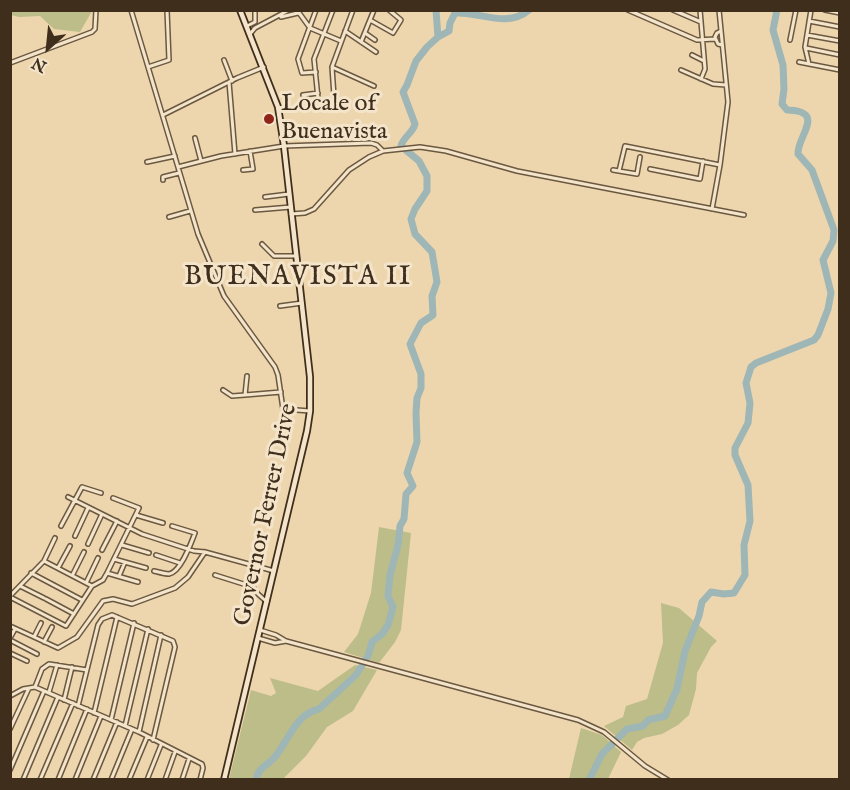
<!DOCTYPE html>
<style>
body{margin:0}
#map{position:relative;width:850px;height:790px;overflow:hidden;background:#edd6ae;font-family:"IM FELL English",serif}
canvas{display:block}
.frame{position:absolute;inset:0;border:12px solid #402e1d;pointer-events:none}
.north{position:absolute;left:18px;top:18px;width:60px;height:60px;-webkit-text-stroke:4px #f3e4ca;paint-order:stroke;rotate:207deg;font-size:16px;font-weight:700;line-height:24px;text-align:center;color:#402e1d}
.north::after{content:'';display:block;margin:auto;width:21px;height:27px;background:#402e1d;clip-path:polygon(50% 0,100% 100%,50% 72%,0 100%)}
</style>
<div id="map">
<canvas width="850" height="790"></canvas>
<div class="frame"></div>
<div class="north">N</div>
</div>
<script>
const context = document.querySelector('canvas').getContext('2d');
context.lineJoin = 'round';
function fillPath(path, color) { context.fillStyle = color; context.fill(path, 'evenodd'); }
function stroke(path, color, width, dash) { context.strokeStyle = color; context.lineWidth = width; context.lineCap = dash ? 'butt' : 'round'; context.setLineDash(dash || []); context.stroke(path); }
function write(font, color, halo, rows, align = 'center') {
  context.font = font + ' "IM FELL English",serif'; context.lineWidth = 6; context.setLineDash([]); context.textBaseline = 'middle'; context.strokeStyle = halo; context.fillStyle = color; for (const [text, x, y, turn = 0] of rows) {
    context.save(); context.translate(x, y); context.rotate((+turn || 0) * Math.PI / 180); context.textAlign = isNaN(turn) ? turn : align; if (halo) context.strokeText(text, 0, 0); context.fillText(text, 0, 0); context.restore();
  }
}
fillPath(new Path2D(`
 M11,10H92V11L80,32L54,29L40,16L19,17L11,15Z
 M379,527L411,533L401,630L395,642L379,663L344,652L358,634L371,593Z
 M661,603L679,608L717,641L711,647L697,673L696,689L689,715L678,725L662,734L644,738L637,742L632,750L604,726L623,717L626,706L647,699L663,643Z
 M355,665L377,670L353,711L327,727L306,756L283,779H229L251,690L271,696L276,693L270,678L318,691Z
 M581,728L602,735L621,752L608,779H569Z`), '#bcbd88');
stroke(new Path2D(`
 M436,10L438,37
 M256,780C258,767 267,766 274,758C288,742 295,714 319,709L356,675L368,656L372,642L382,634L388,625L393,607L388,596L390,575L398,545L400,526L404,519L406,494L413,486L407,473L417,442L416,413L417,398L421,388V374L410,344L421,323L433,315L432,296L437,282L432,252L415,234L411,219L415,209L427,191V176L419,161L401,146C403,137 413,133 415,124L403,92L407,85L416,61L427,47L438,37L449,31L450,23L455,13C480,11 506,29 529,10
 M589,780L602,754L627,729L643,726L648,720L665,716L677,689L685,651L699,616L702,602L711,592L724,594L734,593L745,575L744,545L750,521L748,485L735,455V448L748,423L750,403L746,383L751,367L756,363L814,340L818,335L828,309L831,293L823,260L833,241L834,230L812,170L798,154C797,136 827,111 787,110L782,104L784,89L783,65L773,30L777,10`), '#9eb6b6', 7);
const minor = new Path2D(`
 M131,10L198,234L224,296L275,367L278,375L283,409L310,411
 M297,10L310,28L341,41
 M628,10L697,40L715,39
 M673,10L701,22
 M700,10L705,69L701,79
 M825,10L840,13
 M281,17L298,13
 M370,20L393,33L401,20L389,10
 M809,21L840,27
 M247,26L255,22V10
 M345,31L376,52
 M721,31L717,33L715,37L718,44L722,45
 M365,33L375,40
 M250,34L255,28L289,10
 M807,35L840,41
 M790,40L796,10
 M361,42L374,10
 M806,48L840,55
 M692,55L704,61
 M224,60L232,81
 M799,62L840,70
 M10,63L92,32L95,29L96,10
 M809,64L805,47L811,10
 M148,67L169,60L167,10
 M332,67L374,86
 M681,70L713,84L726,85
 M316,72L302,73L298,59L316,10
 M229,82L235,154
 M303,95L318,93
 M334,96L332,67L353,10
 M318,98L314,59L333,10
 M163,115L237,78L264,67
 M195,138L201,161
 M147,162L175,156
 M178,167L221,156L284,146L371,143L377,145L383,151
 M650,169L700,179L703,161
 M243,170L253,169L250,151
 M613,170L637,174L640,157
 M619,171L625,146L720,165
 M163,180V177L179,173
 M265,197L289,194
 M712,209L720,165L728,102L719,10
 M255,210L291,207
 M291,214L305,213L314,209L349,170L369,157L383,151L420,147L446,151L517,171L744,215
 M169,217L190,211
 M262,244L274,256H296
 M280,306L302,303
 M247,376L245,395L281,392
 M223,390L232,396L245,395
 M68,497L142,534L194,551L205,552
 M136,515L163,523
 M61,526L82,487L101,493
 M75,536L88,508
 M88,544L102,514
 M122,545L149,553
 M102,550L117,521
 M205,552L274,571
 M156,555L180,563
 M114,559L146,568
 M44,561L92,586
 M58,568L70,546
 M154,571C158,572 165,574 169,574C181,572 191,543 195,533L172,526
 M31,573L82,600
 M107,573L138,582
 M73,574L84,552
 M215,575L253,587L258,594L267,602
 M119,576L125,562
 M86,583L98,558
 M20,586L44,598
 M10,596L44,561L55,538
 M10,597L66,626L92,586L103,580L107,573L139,508L113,498
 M46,599L74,614
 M10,626L58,648L77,637L103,601L113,599L132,604L175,588L188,577L205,552
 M260,630L276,635L286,641L578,720L604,732L645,766L668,780
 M34,637L41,623
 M10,638L15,629
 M258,638L275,643L286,641
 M10,640L37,654
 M44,642L52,627
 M10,653L27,661
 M35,687L42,669L49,664L87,670
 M49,692L57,665
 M10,696L23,689L35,687L139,732L202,764L203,768L200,780
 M64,700L72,667
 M78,706L98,625L102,619L112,615L173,641L175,647L153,740
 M94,713L117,617
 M111,720L134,623
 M125,726L148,629
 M10,729L29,688
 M139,732L161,635
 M10,770L44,691
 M23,780L58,697
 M40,780L73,703
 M58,780L87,709
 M75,780L101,716
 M93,780L117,722
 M111,780L132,729
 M129,780L147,737
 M147,780L161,745
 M165,780L175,752
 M182,780L189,759`);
const secondary = new Path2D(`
 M224,780L307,431L310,411V377L284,146L278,107L240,10`);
stroke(minor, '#6b5841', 6);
stroke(secondary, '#402e1d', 8);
stroke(minor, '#f3e4ca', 3);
stroke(secondary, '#f3e4ca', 4.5);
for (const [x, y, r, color] of [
 [269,119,6,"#8f2418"]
]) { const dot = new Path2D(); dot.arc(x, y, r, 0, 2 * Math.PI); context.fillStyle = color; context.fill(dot); stroke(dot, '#f3e4ca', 2); }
write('24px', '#402e1d', '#f3e4ca', [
 ["Locale of",281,105],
 ["Buenavista",281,133]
], 'left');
write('24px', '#402e1d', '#f3e4ca', [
 ["Governor Ferrer Drive",267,515,-78]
]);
context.letterSpacing = '1.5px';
write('27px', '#402e1d', '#f3e4ca', [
 ["BUENAVISTA II",298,278]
]);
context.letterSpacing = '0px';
</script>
